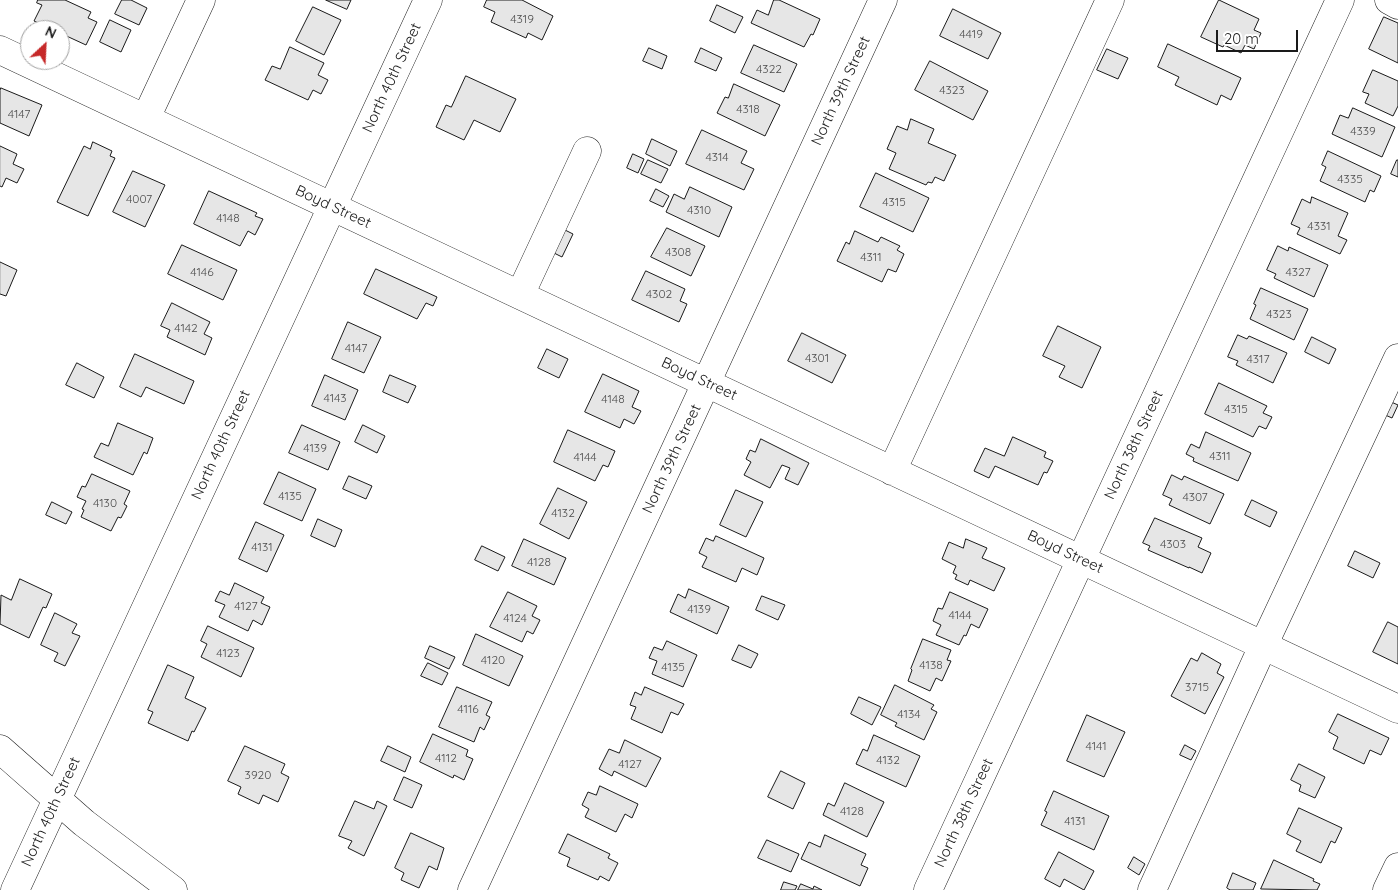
<!DOCTYPE html>
<style>
body{margin:0}
#map{position:relative;width:1398px;height:890px;overflow:hidden;background:#fff;font-family:Quicksand,sans-serif}
canvas{display:block}
.north{position:absolute;left:20px;top:20px;width:50px;height:50px;box-sizing:border-box;background:#fff;border:1px solid #a3a3a3;border-radius:50%;rotate:25deg;font-size:14px;font-weight:700;line-height:20px;text-align:center;color:#1a1a1a}
.north::after{content:'';display:block;margin:auto;width:18px;height:22px;background:#c62828;clip-path:polygon(50% 0,100% 100%,50% 72%,0 100%)}
.scale{position:absolute;left:1216px;top:30px;width:82px;height:22px;box-sizing:border-box;border:2px solid #1a1a1a;border-top:0;padding-left:6px;font-size:15px;line-height:18px;white-space:nowrap;color:#1a1a1a;-webkit-text-stroke:4px #fff;paint-order:stroke}
</style>
<div id="map">
<canvas width="1398" height="890"></canvas>
<div class="north">N</div>
<div class="scale">20 m</div>
</div>
<script>
const context = document.querySelector('canvas').getContext('2d');
context.lineJoin = 'round';
function fillPath(path, color) { context.fillStyle = color; context.fill(path, 'evenodd'); }
function stroke(path, color, width, dash) { context.strokeStyle = color; context.lineWidth = width; context.lineCap = dash ? 'butt' : 'round'; context.setLineDash(dash || []); context.stroke(path); }
function write(font, color, halo, rows, align = 'center') {
  context.font = font + ' Quicksand,sans-serif'; context.lineWidth = 4; context.setLineDash([]); context.textBaseline = 'middle'; context.strokeStyle = halo; context.fillStyle = color; for (const [text, x, y, turn = 0] of rows) {
    context.save(); context.translate(x, y); context.rotate((+turn || 0) * Math.PI / 180); context.textAlign = isNaN(turn) ? turn : align; if (halo) context.strokeText(text, 0, 0); context.fillText(text, 0, 0); context.restore();
  }
}
const building = new Path2D(`
 M38,0H65L91,12L88,18L97,22L86,45L60,33V30H54L34,21L42,5L37,3Z
 M122,0H131L147,8L139,25L115,14Z
 M326,0H351L347,9Z
 M487,0H522L553,16L542,40L528,33L526,38L491,22L495,12L484,7Z
 M774,0H779L820,19L813,35L811,34L804,47L751,23L757,10L768,15Z
 M1219,0L1259,19L1254,30L1261,33L1254,49L1245,45L1241,53L1224,45L1223,47L1201,37Z
 M717,5L743,17L735,33L710,21Z
 M313,7L341,20L324,55L296,41Z
 M953,9L1001,33L988,59L940,36Z
 M1384,17L1398,23V63L1369,49Z
 M110,20L131,30L121,52L100,42Z
 M1168,44L1241,78L1231,100L1221,95L1217,105L1175,85L1179,77L1158,67Z
 M754,45L797,64L784,92L741,73Z
 M290,47L324,63L318,75L328,80L321,94L313,90L308,100L265,80L272,66L280,69Z
 M649,48L667,56L662,69L643,61Z
 M701,48L722,58L716,71L695,62Z
 M1107,49L1128,58L1118,79L1097,70Z
 M930,61L988,91L973,120L915,90Z
 M1373,70L1398,81V106L1393,116L1365,103L1369,94L1363,92Z
 M466,76L516,99L500,132L474,120L464,140L436,127L446,105L451,107Z
 M734,84L780,105L765,136L717,113L725,97L728,98Z
 M1,88L42,105L29,136L0,123V91Z
 M1353,108L1395,127L1382,157L1332,134L1340,115L1348,118Z
 M911,119L934,129L928,143L956,155L944,181L935,177L932,183L928,182L926,185L889,169L896,153L887,149L897,126L907,130Z
 M702,130L747,151L741,163L754,169L744,190L686,164Z
 M652,139L677,151L670,166L646,154Z
 M93,142L112,151L110,156L115,158L88,216L57,202L84,146L90,149Z
 M0,146L17,154L13,164L24,169L17,183L6,178L2,187L0,186Z
 M1328,151L1381,176L1374,192L1370,190L1365,202L1320,181L1326,167L1322,165Z
 M633,154L644,159L638,173L627,168Z
 M648,160L668,169L661,183L641,174Z
 M1397,160H1398V177L1391,174Z
 M133,171L165,185L145,227L113,212Z
 M876,173L929,198L913,232L860,207Z
 M690,187L732,207L719,237L666,212L674,194L684,199Z
 M656,189L669,196L663,207L650,201Z
 M209,191L257,213L255,216L263,219L255,235L248,231L240,246L194,224Z
 M1312,197L1348,213L1338,236L1347,240L1340,254L1297,234L1300,228L1291,224L1302,199L1310,203Z
 M557,226L573,234L562,257L546,249Z
 M667,228L705,246L691,276L651,257Z
 M855,231L878,242L881,237L900,246L897,250L904,254L896,272L888,269L882,282L837,261L846,242L849,244Z
 M182,245L237,270L223,300L168,274Z
 M1278,246L1288,251L1289,247L1328,265L1314,297L1274,278L1276,274L1267,270Z
 M0,262L17,270L6,296L0,294Z
 M376,269L437,297L433,306L426,303L417,319L364,294Z
 M646,271L685,289L680,301L687,304L679,322L632,300Z
 M1261,288L1308,309L1294,340L1250,319L1256,305L1254,304Z
 M172,303L210,322L204,334L212,338L205,355L167,337L170,330L161,326Z
 M348,322L381,337L364,373L332,359Z
 M1058,326L1101,347L1082,388L1059,377L1065,366L1043,356Z
 M802,333L846,355L832,383L788,361Z
 M1238,335L1247,339L1249,336L1287,353L1273,383L1236,365L1238,361L1228,357Z
 M1312,337L1336,349L1329,364L1305,352Z
 M547,349L568,359L559,378L538,368Z
 M135,354L194,381L184,404L146,387L141,397L120,387Z
 M77,363L104,377L94,398L66,385Z
 M603,374L639,391L632,407L641,411L634,424L624,419L620,428L585,412Z
 M325,375L358,390L345,420L312,406Z
 M390,375L416,386L408,403L383,392Z
 M1219,383L1267,406L1263,413L1272,417L1266,429L1259,426L1253,437L1205,414Z
 M1389,401L1398,405L1392,418L1383,414Z
 M118,423L153,438L147,454L144,452L133,475L94,457L101,443L108,446Z
 M302,425L340,442L328,470L289,453Z
 M363,425L385,436L377,453L355,442Z
 M568,430L615,451L608,467L603,465L595,481L554,462Z
 M1206,432L1251,453L1238,481L1193,461L1194,458L1186,454L1191,444L1199,448Z
 M1013,437L1046,452L1044,457L1053,461L1047,473L1044,472L1038,485L995,466L989,478L974,471L985,448L1004,456Z
 M761,439L809,463L798,485L785,479L790,468L782,465L770,488L744,475L751,462L746,459L750,450L755,452Z
 M279,472L316,489L302,521L264,504Z
 M92,474L130,491L124,504L127,506L121,518L118,517L111,531L81,517L84,510L82,509L86,501L77,497L82,486L85,487Z
 M1172,475L1182,480L1184,476L1224,494L1210,524L1169,505L1172,499L1163,495Z
 M349,476L372,486L366,499L343,489Z
 M558,488L587,502L569,539L540,524Z
 M736,490L763,502L746,537L720,525Z
 M1252,500L1277,512L1270,527L1245,515Z
 M52,502L72,512L66,524L46,515Z
 M1155,518L1202,538L1198,547L1211,553L1202,573L1189,567V568L1148,550L1150,546L1143,543Z
 M318,519L342,530L335,547L311,536Z
 M256,522L284,535L267,572L239,559Z
 M716,536L764,558L757,575L742,568L736,582L702,567L707,557L699,553L706,538L713,541Z
 M524,539L566,558L554,585L512,566Z
 M966,539L987,548L982,558L1005,568L994,591L970,580L968,585L955,579L957,575L953,573L956,566L942,559L949,542L963,548Z
 M482,546L505,557L498,571L475,560Z
 M1355,551L1380,563L1373,578L1348,566Z
 M20,579L52,594L46,608L43,607L29,638L0,624L1,595L11,600Z
 M235,583L264,597L261,603L270,607L262,625L253,620L248,631L219,617L225,605L215,601L220,591L229,595Z
 M689,589L729,607L717,634L670,612L678,594L685,598Z
 M508,592L537,606L532,616L540,620L533,634L527,631L522,642L490,627Z
 M950,592L988,609L979,628L971,624L966,636L964,635L959,645L936,635L941,625L933,621L938,608L942,609Z
 M762,596L785,605L778,620L756,610Z
 M55,613L77,624L72,633L80,636L65,666L54,661L58,653L41,645Z
 M1388,622L1398,627V664L1373,652Z
 M208,626L254,648L241,677L201,657L207,644L201,641Z
 M476,634L523,656L509,686L463,665Z
 M923,639L951,650L947,660L951,661L942,681L936,678L930,691L908,681L912,670L911,669Z
 M667,641L697,655L683,687L652,674L657,661L649,658L654,647L662,650Z
 M739,645L758,654L751,668L732,660Z
 M430,646L455,657L449,669L425,658Z
 M1202,653L1221,664L1217,673L1224,677L1205,714L1171,696L1191,658L1197,661Z
 M428,663L448,673L442,685L421,676Z
 M168,665L194,677L185,698L206,708L194,732L192,731L188,741L148,723L153,712L148,710Z
 M895,685L934,705L931,709L937,712L924,740L895,726L897,723L881,715Z
 M457,687L492,702L486,715L490,717L484,730L480,727L474,742L439,727Z
 M645,687L684,704L678,715L671,712L662,733L631,719L636,707L630,705L635,692L641,695Z
 M859,697L881,707L872,725L851,714Z
 M1338,714L1389,738L1381,755L1370,750L1364,764L1333,749L1338,737L1329,732Z
 M1087,715L1125,732L1104,777L1067,761Z
 M433,734L468,750L466,756L473,759L464,780L454,775L453,778L420,762Z
 M874,735L920,756L906,787L856,764L863,749L867,751Z
 M625,740L661,758L646,787L614,771L612,776L599,769L609,749L619,753Z
 M1185,745L1196,751L1191,760L1180,755Z
 M245,746L285,764L281,773L289,777L278,802L263,795L259,804L238,794L241,787L228,781Z
 M388,746L411,757L405,772L381,761Z
 M1299,764L1325,777L1315,798L1299,791L1301,785L1291,780Z
 M781,771L805,783L793,809L768,797Z
 M404,777L422,785L412,808L394,800Z
 M845,783L884,802L867,837L823,815L828,803L834,806Z
 M600,786L638,804L632,818L625,814L616,832L585,817L589,809L582,805L588,792L596,795Z
 M1054,791L1109,816L1094,850L1041,825L1047,812L1045,811Z
 M355,801L374,809L377,801L387,806L364,856L348,848L352,841L339,836Z
 M1299,808L1342,828L1335,843L1331,841L1321,863L1296,851L1301,841L1287,834Z
 M411,833L444,848L437,870L429,866L419,888L401,880L404,873L395,868Z
 M568,834L610,854L608,858L618,863L609,881L600,876L598,880L567,866L570,858L559,853Z
 M825,835L866,854L861,865L868,868L860,886L801,859L809,842L820,847Z
 M767,840L799,854L791,872L758,858Z
 M1059,852L1094,871L1084,890L1064,879L1060,887L1045,879Z
 M1134,857L1145,864L1139,875L1128,868Z
 M1274,860L1314,879L1313,881L1320,884L1317,890L1261,889Z
 M1233,873L1256,883L1253,890H1230L1227,888Z
 M784,882L797,886L795,890H781Z
 M801,884L813,889L814,886L822,890H798Z`);
fillPath(building, '#e6e6e6');
stroke(building, '#1a1a1a', 1);
const minor = new Path2D(`
 M1389,0L1398,5
 M0,50L1398,709
 M146,118L201,0
 M520,295L587,151
 M892,471L1110,0
 M0,749L84,823L173,890
 M15,890L428,0
 M472,890L883,0
 M928,890L1340,0
 M1152,890L1263,646L1398,358
 M1387,890L1398,867`);
stroke(minor, '#1a1a1a', 29);
stroke(minor, '#fff', 28);
write('12px', '#4d4d4d', null, [
 ["4319",522,19],
 ["4419",971,34],
 ["4322",769,69],
 ["4323",952,90],
 ["4318",748,109],
 ["4147",19,114],
 ["4339",1363,131],
 ["4314",717,157],
 ["4335",1350,179],
 ["4007",139,199],
 ["4315",894,202],
 ["4310",699,210],
 ["4148",228,218],
 ["4331",1319,226],
 ["4308",678,252],
 ["4311",871,257],
 ["4146",202,272],
 ["4327",1298,272],
 ["4302",659,294],
 ["4323",1279,314],
 ["4142",186,328],
 ["4147",356,348],
 ["4301",817,358],
 ["4317",1258,359],
 ["4143",335,398],
 ["4148",613,399],
 ["4315",1236,409],
 ["4139",315,448],
 ["4311",1220,456],
 ["4144",585,457],
 ["4135",290,496],
 ["4307",1195,497],
 ["4130",105,503],
 ["4132",563,513],
 ["4303",1173,544],
 ["4131",262,547],
 ["4128",539,562],
 ["4127",246,606],
 ["4139",699,609],
 ["4144",960,615],
 ["4124",515,618],
 ["4123",228,653],
 ["4120",493,660],
 ["4138",931,665],
 ["4135",673,667],
 ["3715",1197,687],
 ["4116",468,709],
 ["4134",909,714],
 ["4141",1096,746],
 ["4112",446,758],
 ["4132",888,760],
 ["4127",630,764],
 ["3920",258,775],
 ["4128",852,811],
 ["4131",1075,821]
]);
write('15px', '#1a1a1a', '#fff', [
 ["North 40th Street",392,78,-65],
 ["North 39th Street",841,91,-65],
 ["Boyd Street",333,207,25],
 ["Boyd Street",699,379,25],
 ["North 40th Street",221,445,-65],
 ["North 38th Street",1134,445,-65],
 ["North 39th Street",672,459,-65],
 ["Boyd Street",1065,552,25],
 ["North 40th Street",51,812,-65],
 ["North 38th Street",964,813,-65]
]);
</script>
